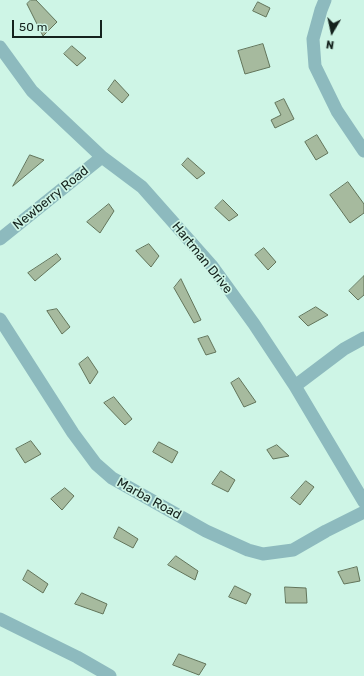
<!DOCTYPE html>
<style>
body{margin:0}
#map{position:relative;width:364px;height:676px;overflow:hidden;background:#cef5e6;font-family:Rubik,sans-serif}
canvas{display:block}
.north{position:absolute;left:312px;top:12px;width:40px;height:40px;-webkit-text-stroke:3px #cef5e6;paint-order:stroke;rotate:189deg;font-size:11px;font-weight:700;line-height:16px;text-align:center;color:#14221d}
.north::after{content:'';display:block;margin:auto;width:14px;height:18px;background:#14221d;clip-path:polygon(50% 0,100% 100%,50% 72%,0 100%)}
.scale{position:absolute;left:12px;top:20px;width:90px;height:18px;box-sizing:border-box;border:2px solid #14221d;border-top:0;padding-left:5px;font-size:12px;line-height:14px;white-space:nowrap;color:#14221d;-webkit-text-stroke:3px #cef5e6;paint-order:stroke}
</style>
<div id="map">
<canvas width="364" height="676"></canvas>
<div class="north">N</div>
<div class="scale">50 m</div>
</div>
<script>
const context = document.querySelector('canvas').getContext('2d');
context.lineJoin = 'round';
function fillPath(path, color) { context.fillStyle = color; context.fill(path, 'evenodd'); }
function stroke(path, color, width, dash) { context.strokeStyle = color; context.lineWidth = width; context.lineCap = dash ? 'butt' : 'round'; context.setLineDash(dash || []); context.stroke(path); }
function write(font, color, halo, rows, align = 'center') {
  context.font = font + ' Rubik,sans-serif'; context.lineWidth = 3.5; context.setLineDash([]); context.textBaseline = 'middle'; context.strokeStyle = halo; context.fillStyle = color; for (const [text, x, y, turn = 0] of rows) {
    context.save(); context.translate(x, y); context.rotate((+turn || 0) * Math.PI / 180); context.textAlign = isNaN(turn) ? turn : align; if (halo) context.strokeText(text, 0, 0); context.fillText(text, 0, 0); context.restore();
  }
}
const building = new Path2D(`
 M31,0H36L57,22L43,36L27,4Z
 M258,2L270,8L266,17L253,11Z
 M263,44L270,67L245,74L238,51Z
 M72,46L86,58L77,66L64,54Z
 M115,80L129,95L122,103L108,90Z
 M284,99L294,119L275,128L271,120L281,115L275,103Z
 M317,135L328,153L316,160L305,142Z
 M30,155L44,160L13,186Z
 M188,158L205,173L197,179L182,165Z
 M348,182L364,204V213L350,223L330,195Z
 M223,200L238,215L229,221L215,208Z
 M109,204L114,211L100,233L87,222Z
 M149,244L159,256L151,267L136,251Z
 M264,248L276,262L268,270L255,255Z
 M57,254L61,259L35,281L28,273Z
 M364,276V295L358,300L349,291Z
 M181,279L201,320L194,323L174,288Z
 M316,307L328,315L308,326L299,317Z
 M57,309L70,327L62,334L47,311Z
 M208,336L216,352L206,355L198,339Z
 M88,357L98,372L90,384L79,364Z
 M239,378L256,402L244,407L231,383Z
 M114,397L132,419L125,425L104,403Z
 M31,441L41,454L25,463L16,449Z
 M159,442L178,452L172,463L153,452Z
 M277,445L289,456L273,459L267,450Z
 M221,471L235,480L228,492L212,484Z
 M306,481L314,487L300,505L291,498Z
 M65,488L74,496L62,510L51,499Z
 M119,527L138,539L133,548L114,538Z
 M176,556L198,571L195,580L168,565Z
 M357,567L360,581L344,584L338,572Z
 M28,570L48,584L43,593L23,580Z
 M235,586L251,594L246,604L229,597Z
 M285,587L306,588L307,603H286Z
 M82,593L107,604L103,614L75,604Z
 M179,654L206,664L199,675L173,665Z`);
fillPath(building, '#a6ba9e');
stroke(building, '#62745a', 1);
stroke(new Path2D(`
 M325,0L321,10L313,39L315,66L337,111L364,151
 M0,47L32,91L102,157L142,187L212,266L254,324L295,386L364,502
 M0,239L102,157
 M0,319L73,433L96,464L112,478L206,531L248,550L263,554L293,550L326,531L364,512
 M295,386L344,349L364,338
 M0,619L77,657L110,676`), '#8dbabe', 13);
write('13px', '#14221d', '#cef5e6', [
 ["Newberry Road",51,198,-39],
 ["Hartman Drive",202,258,51],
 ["Marba Road",149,499,29]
]);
</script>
